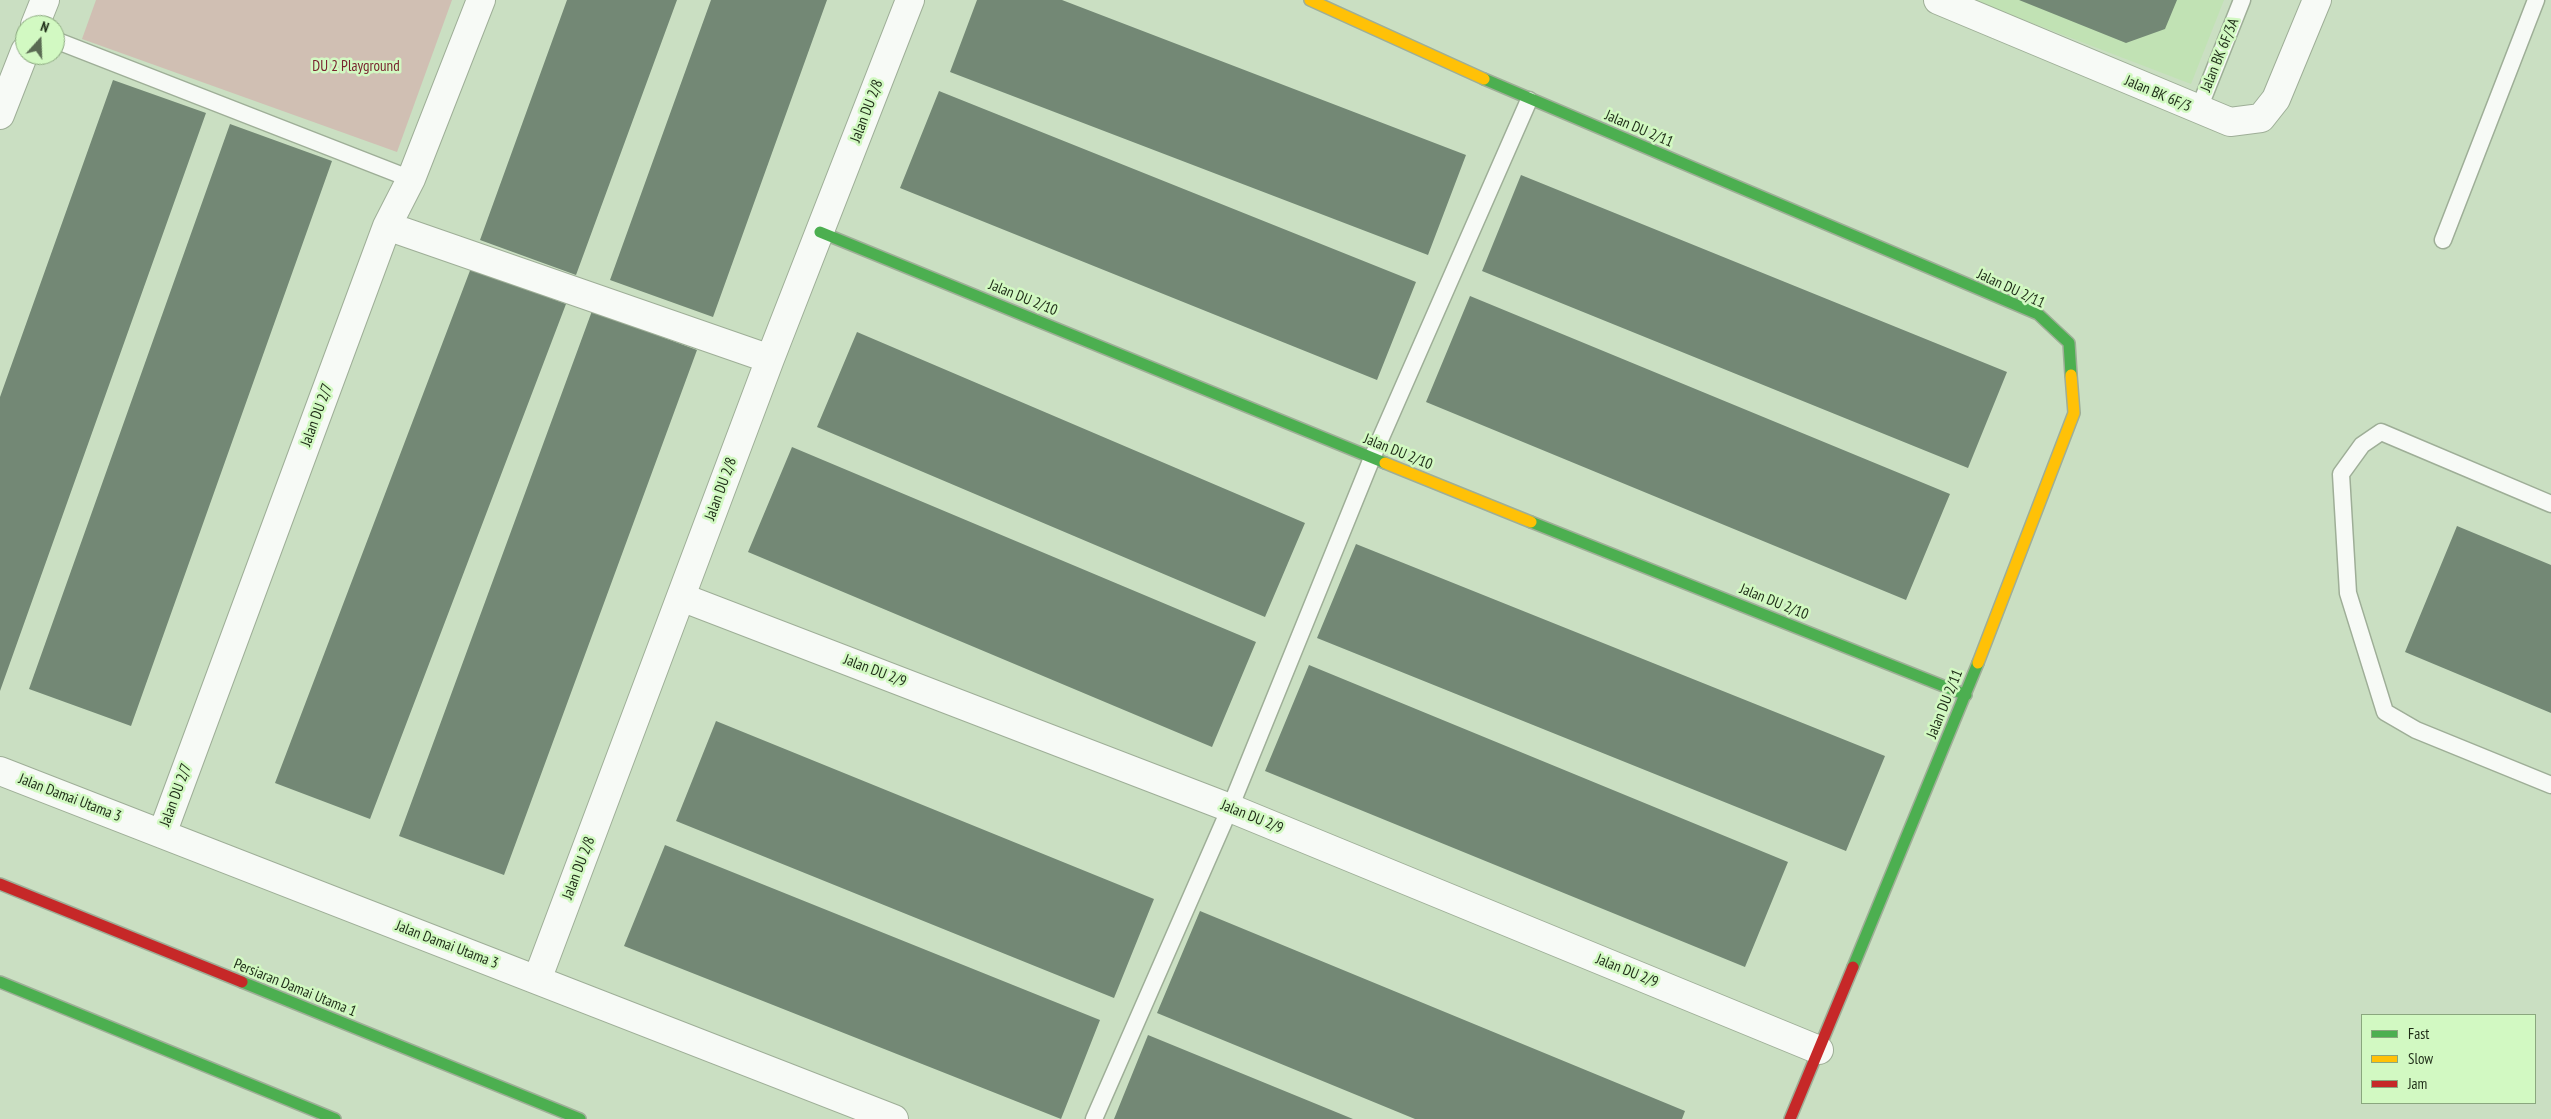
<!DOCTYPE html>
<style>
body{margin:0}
#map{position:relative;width:2551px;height:1119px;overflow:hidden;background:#cadfc2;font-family:"PT Sans Narrow",sans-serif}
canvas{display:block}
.legend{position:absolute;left:2361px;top:1014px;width:175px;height:90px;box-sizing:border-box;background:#d2f9c2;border:1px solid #8aa77e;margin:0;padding:6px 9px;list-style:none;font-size:15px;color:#1e2c17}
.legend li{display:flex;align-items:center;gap:10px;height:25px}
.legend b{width:25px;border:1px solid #8aa77e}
.north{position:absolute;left:15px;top:15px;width:50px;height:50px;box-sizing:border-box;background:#d2f9c2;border:1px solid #8aa77e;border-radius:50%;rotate:20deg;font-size:14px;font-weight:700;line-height:20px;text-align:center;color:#1e2c17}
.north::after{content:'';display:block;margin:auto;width:18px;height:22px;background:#5a6b53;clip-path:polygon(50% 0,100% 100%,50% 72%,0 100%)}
</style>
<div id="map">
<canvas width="2551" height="1119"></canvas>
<ul class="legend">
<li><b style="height:6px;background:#4caf50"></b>Fast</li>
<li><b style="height:6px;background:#ffc107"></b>Slow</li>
<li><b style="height:6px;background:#c62828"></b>Jam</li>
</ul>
<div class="north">N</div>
</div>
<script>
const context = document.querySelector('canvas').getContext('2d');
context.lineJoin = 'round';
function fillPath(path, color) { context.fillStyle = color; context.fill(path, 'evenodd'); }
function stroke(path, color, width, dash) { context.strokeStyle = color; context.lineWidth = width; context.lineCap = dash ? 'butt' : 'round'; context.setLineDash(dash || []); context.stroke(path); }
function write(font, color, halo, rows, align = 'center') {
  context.font = font + ' "PT Sans Narrow",sans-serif'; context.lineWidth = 5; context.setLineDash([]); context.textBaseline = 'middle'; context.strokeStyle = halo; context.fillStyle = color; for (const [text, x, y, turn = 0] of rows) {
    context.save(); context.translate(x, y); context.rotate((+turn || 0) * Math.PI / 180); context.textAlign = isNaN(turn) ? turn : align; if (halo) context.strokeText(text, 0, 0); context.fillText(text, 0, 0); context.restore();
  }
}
fillPath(new Path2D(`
 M1972,0H2224L2191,84Z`), '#c1e2b4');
fillPath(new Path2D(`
 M96,0H452L397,152L82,39Z`), '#d0bfb3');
fillPath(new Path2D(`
 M567,0H677L576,275L480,240Z
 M711,0H827L713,317L610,280Z
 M977,0H1062L1466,155L1428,255L950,72Z
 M2019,0H2177L2165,29L2126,43Z
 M113,80L206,113L0,691V397Z
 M939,91L1416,282L1377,380L900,188Z
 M230,124L332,161L131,726L29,689Z
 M1521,175L2007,372L1968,468L1482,271Z
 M471,268L566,304L370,819L275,783Z
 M1470,296L1950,494L1906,600L1426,402Z
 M592,311L697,350L504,875L399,836Z
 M857,332L1305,523L1265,617L817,427Z
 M792,447L1256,642L1212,747L748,552Z
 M2457,526L2551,565V713L2405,652Z
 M1356,544L1885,756L1846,851L1317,638Z
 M1309,665L1788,862L1745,967L1265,771Z
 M716,721L1154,899L1114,998L676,821Z
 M665,845L1100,1020L1061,1119L624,946Z
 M1200,911L1685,1111L1682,1119H1415L1157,1013Z
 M1148,1035L1353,1119H1114Z`), '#738875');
const lane = new Path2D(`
 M55,40L411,179
 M2198,111L2242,0
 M2443,240L2536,0
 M2551,504L2381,432L2362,445L2341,474L2348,593L2385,712L2416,730L2551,785
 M1094,1119L1230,808L1372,458L1529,100`);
const street = new Path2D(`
 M1938,0L2230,122L2261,118L2276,99L2317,0
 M35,25L45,0
 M0,115L25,51
 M387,226L770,359
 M681,597L1230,808L1819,1050
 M0,771L894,1119
 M162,834L387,226L411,179L481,0
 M537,980L770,359L910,0`);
const fast = new Path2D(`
 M1484,79L2038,314L2069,343L2071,375
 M820,232L1385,463
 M1531,522L1966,695
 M1853,967L1978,663
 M0,982L335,1119
 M242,982L580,1119`);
const slow = new Path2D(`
 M1310,0L1484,79
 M1385,463L1531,522
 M1978,663L2074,413L2071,375`);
const jam = new Path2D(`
 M0,884L242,982
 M1790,1119L1853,967`);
stroke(lane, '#9eae97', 19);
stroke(street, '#9eae97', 30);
stroke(fast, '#9eae97', 14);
stroke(slow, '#9eae97', 14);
stroke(jam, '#9eae97', 14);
stroke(lane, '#f7faf6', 16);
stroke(street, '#f7faf6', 28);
stroke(fast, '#4caf50', 11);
stroke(slow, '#ffc107', 11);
stroke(jam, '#c62828', 11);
write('15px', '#1e2c17', '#d2f9c2', [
 ["Jalan BK 6F/3A",2220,55,-68],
 ["Jalan BK 6F/3",2158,94,23],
 ["Jalan DU 2/8",867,111,-69],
 ["Jalan DU 2/11",1639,129,23],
 ["Jalan DU 2/11",2011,289,25],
 ["Jalan DU 2/10",1023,298,22],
 ["Jalan DU 2/7",317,415,-70],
 ["Jalan DU 2/10",1398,452,22],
 ["Jalan DU 2/8",721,489,-70],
 ["Jalan DU 2/10",1774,602,22],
 ["Jalan DU 2/9",875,671,21],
 ["Jalan DU 2/11",1945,704,-68],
 ["Jalan DU 2/7",176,795,-70],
 ["Jalan Damai Utama 3",70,798,21],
 ["Jalan DU 2/9",1252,817,22],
 ["Jalan DU 2/8",579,868,-69],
 ["Jalan Damai Utama 3",447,945,21],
 ["Jalan DU 2/9",1627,971,22],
 ["Persiaran Damai Utama 1",295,988,22]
]);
write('15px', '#79232f', '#d2f9c2', [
 ["DU 2 Playground",356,67]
]);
</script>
